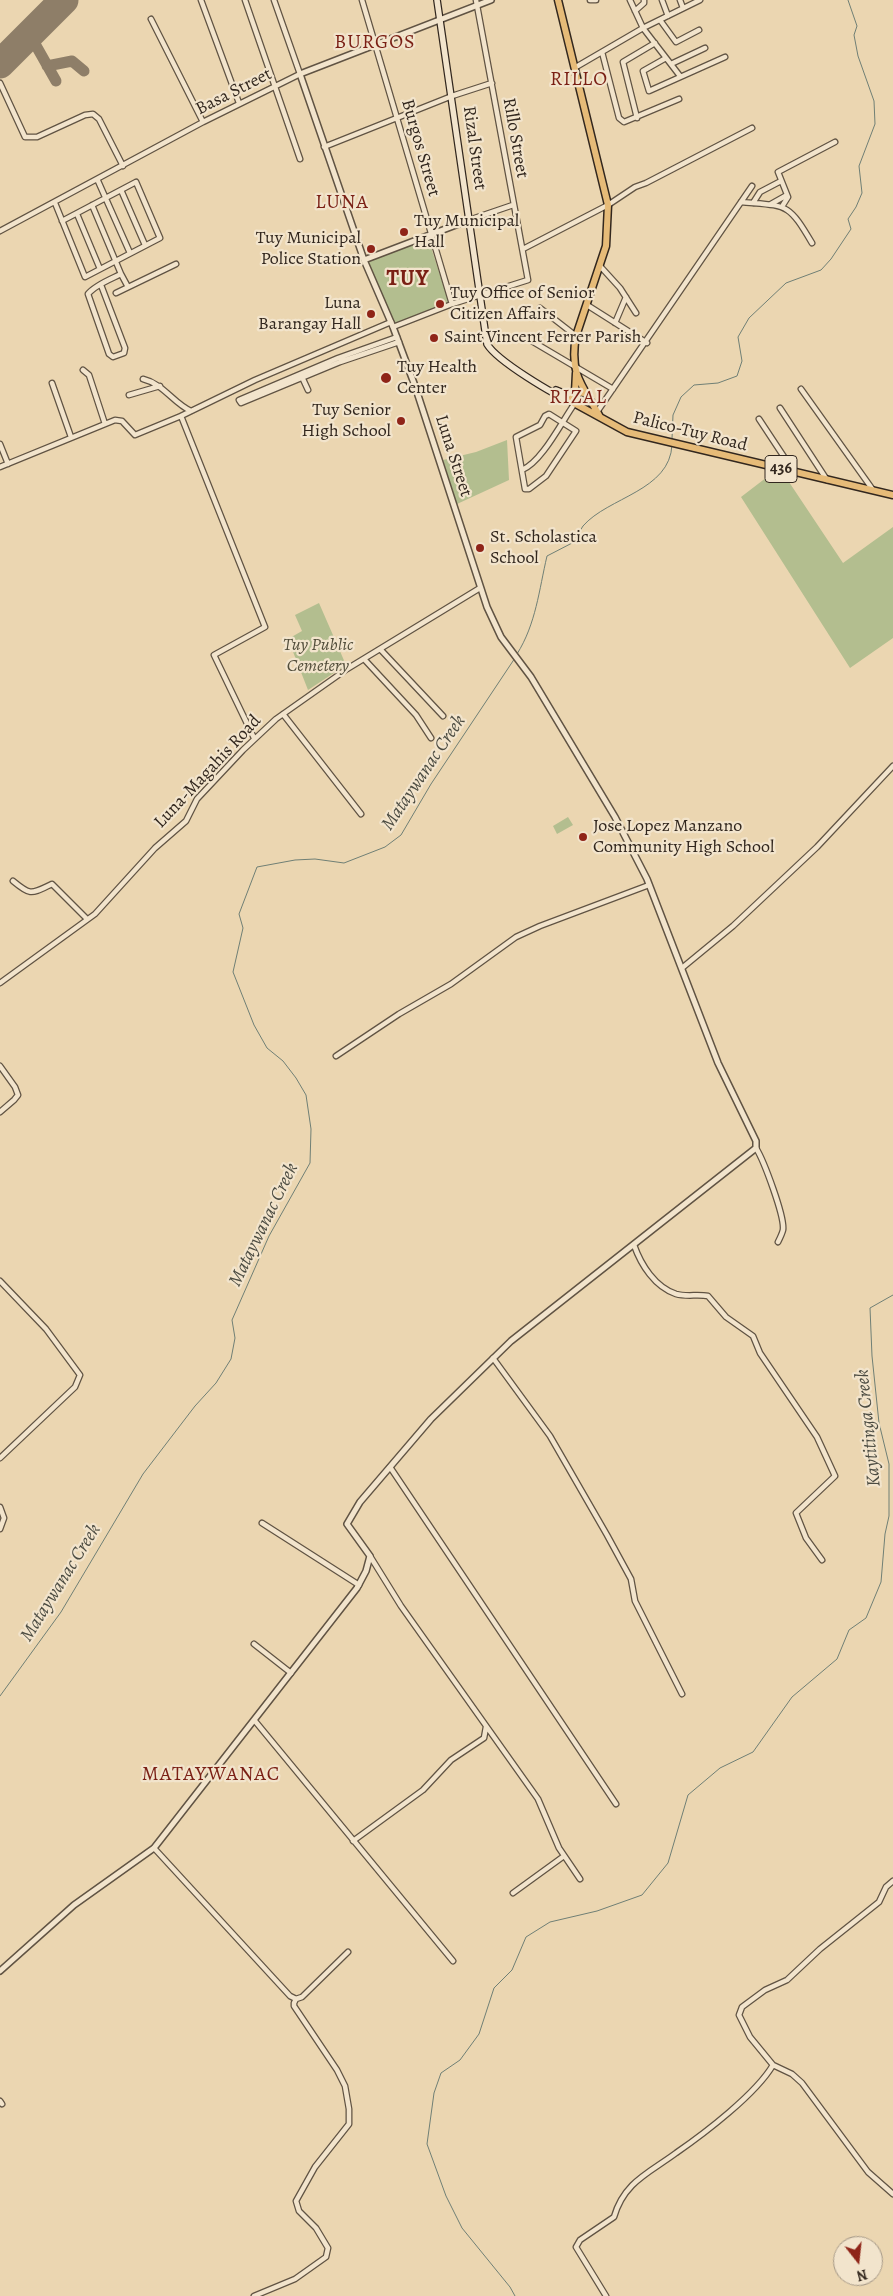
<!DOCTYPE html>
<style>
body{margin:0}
#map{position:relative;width:893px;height:2296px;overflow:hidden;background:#ebd6b1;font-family:Alegreya,serif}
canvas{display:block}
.north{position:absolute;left:833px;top:2236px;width:50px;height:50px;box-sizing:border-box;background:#f2e4cc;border:1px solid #a59886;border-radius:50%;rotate:164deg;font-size:14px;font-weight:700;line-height:20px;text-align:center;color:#32271e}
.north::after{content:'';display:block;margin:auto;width:18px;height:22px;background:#8f2418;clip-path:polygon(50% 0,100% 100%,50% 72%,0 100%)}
</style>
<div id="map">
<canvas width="893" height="2296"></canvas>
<div class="north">N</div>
</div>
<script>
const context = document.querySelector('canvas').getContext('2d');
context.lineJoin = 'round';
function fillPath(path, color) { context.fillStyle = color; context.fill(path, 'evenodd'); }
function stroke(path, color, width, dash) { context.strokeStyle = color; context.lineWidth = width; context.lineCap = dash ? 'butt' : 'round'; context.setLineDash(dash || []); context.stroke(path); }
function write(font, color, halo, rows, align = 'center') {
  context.font = font + ' Alegreya,serif'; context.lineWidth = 4.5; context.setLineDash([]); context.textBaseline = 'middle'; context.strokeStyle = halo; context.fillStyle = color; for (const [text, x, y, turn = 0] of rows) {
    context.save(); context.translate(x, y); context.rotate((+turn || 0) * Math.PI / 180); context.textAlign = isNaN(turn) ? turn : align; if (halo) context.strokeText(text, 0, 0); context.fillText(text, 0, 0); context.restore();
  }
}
fillPath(new Path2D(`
 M428,238L449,303L394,324L367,261Z
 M507,440L509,480L457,504L443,460L476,452Z
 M771,474L785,476L843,563L893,527V638L850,668L741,497Z
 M319,603L346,665L308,690L288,639L302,631L295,615Z
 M568,817L573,825L557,834L553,826Z`), '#b3be8f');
stroke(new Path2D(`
 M672,439L673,415L681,397L694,385L718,383L737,376L742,361L738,337L749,318L786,283L821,270L831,259L851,229L848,219L856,207L862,193L859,166L875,124L874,101L858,56L854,35L857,26L848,0
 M517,654C536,624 539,590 547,556L576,541C578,536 580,530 583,526C608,497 670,491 672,445
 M0,1696L61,1612L143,1474L195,1406L216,1383L231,1359L235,1338L232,1320L269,1236L310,1163L311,1129L306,1095L296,1078L283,1061L267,1048L254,1025L233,972L243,928L239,914L257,867L295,860L315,859L344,863L385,847L401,835L431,784L515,658
 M515,2296L510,2287L462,2228L446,2196L427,2144L434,2093L441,2073L460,2060L479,2034L494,1988L512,1970L526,1937L550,1922L597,1911L642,1895L668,1863L688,1795L720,1768L753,1752L792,1697L837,1659L849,1630L866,1618L881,1582L885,1534L889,1516V1464L879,1423L872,1356L870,1308L893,1295`), '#6f7f75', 1);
stroke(new Path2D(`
 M30,35L56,81
 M47,66L72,61L84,71`), '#8e7e68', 11);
stroke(new Path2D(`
 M0,64L64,0`), '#8e7e68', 29);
const minor = new Path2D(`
 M201,0L239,103
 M245,0L300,159
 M362,0L452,304
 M590,0H596
 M630,0L643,28L680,76
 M662,0L668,16
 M680,0L683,8
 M635,11L644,3V0
 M151,19L203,122
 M660,20L676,42L699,30
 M602,52L619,118L624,122L679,99
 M666,58L643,71L649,91L725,57
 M671,64L705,48
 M576,67L643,28L700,0
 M0,83L25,137H37L85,115L93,114L99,119L123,166
 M637,118L623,62L655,43
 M324,147L452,96L492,83
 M98,181L130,253
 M121,190L145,245
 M741,202C787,206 788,202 812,243
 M55,203L85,277L160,238L136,182L62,221
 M753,203L760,192L781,181
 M771,204L787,195
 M92,205L121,274C111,279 95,285 88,294L109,354L113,357L124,353L125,348L101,285
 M783,205L788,197L778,172L835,142
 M77,214L100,269
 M469,220L513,205
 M0,231L203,122L300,74L274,0
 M523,249L608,205L635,187L646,183L752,128
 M600,266L620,288L636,313
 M121,274L128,287
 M116,293L176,264
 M587,305L647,343
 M540,308L576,336
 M615,323L626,297
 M393,327L452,304L528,280L476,0
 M397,337L338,358L239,400L241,403L340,362L399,342
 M530,340L613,389
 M83,370L89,375L105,424
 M302,377L308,390
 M143,379C164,384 173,403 191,411
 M52,383L71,437
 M801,389L873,490
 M129,395L160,386
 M780,408L827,480
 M597,412L752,186
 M549,414L576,431L546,476L529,489H525L516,437L540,425L545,416Z
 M759,419L794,472
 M0,444L8,464
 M0,467L115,420L122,421L135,435L181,416
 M522,470C542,462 562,421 575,403
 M381,650L443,716
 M364,659L416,715L431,738
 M283,714L361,814
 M254,738L214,655L265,627L181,416L255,380L391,322
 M13,881C31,896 31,894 52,884L87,919
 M682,968L733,926L817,847L893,766
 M0,983L95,914L155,848L186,821L197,799L243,750L276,719L347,669L480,588
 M336,1056L399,1014L451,984L516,937L540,926L649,885
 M0,1066L15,1087L18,1095L14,1100L0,1112
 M756,1148C764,1161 785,1217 783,1230C782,1234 780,1238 778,1242
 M634,1245C641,1265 655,1287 676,1294C686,1297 698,1294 708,1296L726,1317L753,1336L760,1353L817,1437L835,1476L796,1513L806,1538L822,1560
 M0,1281L46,1329L80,1375L75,1387L0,1458
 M493,1358L550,1436L607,1535L631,1579L635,1601L682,1694
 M390,1467L616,1804
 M0,1507L4,1518L0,1529
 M262,1523L359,1585
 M370,1556L401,1606L538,1799L559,1848L580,1879
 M254,1644L291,1673
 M255,1721L453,1961
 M353,1841L423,1790L451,1760L484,1738L486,1727
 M154,1848L290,1996L296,1999L302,1997L348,1952
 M893,1881L886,1887L879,1902L820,1949L787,1980L765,1990L742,2007L739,2015L750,2037L773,2065L792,2074L802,2083L868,2172L893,2194
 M513,1893L564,1856
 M0,2101L2,2104
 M254,2296L295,2279L326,2257L328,2248L316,2228L299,2211L296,2201L315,2167L349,2124V2109L345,2086L337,2070L294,2006V2003L296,1999
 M606,2296L576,2247L580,2240L614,2217C624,2182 649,2173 676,2153C705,2133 756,2094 773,2065`);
const tertiary = new Path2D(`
 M364,260L469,220
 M0,1971L74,1905L154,1848L357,1588L366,1571L370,1556L347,1524L360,1502L431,1419L511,1341L756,1148V1141L718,1063L647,879L615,817L531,677L501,637L487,607L415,386L393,327L364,260L300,74L491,0`);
const secondary = new Path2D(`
 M437,0L487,344C497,361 554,395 574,403
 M556,390L566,394H573`);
const primary = new Path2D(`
 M558,0L608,205L606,246L576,336C569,375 583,386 600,417
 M575,392L576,373
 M584,393L575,392L572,398L574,403L627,432L893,495`);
stroke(minor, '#605343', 7);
stroke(tertiary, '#605343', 8);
stroke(secondary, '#32271e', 8);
stroke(primary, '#32271e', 9);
stroke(minor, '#f2e4cc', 4.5);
stroke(tertiary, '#f2e4cc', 5);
stroke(secondary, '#f2e4cc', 5.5);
stroke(primary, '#e6bb78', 6);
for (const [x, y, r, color] of [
 [404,232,5,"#8f2418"],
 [371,249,5,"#8f2418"],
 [440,304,5,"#8f2418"],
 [371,314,5,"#8f2418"],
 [434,338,5,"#8f2418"],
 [386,378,6,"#8f2418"],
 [401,421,5,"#8f2418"],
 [480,548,5,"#8f2418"],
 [583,837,5,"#8f2418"]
]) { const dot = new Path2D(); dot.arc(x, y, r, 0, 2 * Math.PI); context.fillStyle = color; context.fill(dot); stroke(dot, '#f2e4cc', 2); }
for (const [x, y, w] of [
 [781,469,32]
]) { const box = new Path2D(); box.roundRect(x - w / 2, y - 13.5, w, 27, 4); context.fillStyle = '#f2e4cc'; context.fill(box); stroke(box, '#32271e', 1); }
write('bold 16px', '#32271e', null, [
 ["436",781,469]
]);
write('18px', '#32271e', '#f2e4cc', [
 ["Basa Street",234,92,-27],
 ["Rillo Street",515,138,80],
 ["Burgos Street",420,148,74],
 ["Rizal Street",474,148,82],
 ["Palico-Tuy Road",690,432,14],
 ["Luna Street",453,456,72],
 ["Luna-Magahis Road",208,772,-47]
]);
write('18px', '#32271e', '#f2e4cc', [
 ["Tuy Municipal",414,222],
 ["Hall",414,243],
 ["Tuy Municipal",361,239,"right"],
 ["Police Station",361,260,"right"],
 ["Tuy Office of Senior",450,294],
 ["Citizen Affairs",450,315],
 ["Luna",361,304,"right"],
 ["Barangay Hall",361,325,"right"],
 ["Saint Vincent Ferrer Parish",444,338],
 ["Tuy Health",397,368],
 ["Center",397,389],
 ["Tuy Senior",391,411,"right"],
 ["High School",391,432,"right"],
 ["St. Scholastica",490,538],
 ["School",490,559],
 ["Jose Lopez Manzano",593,827],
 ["Community High School",593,848]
], 'left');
write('italic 18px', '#524d3a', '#f2e4cc', [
 ["Tuy Public",318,646],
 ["Cemetery",318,667]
]);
write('italic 19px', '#4c4c42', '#f2e4cc', [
 ["Mataywanac Creek",424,773,-56],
 ["Mataywanac Creek",264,1225,-64],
 ["Kaytitinga Creek",869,1428,-96],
 ["Mataywanac Creek",61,1583,-58]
]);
context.letterSpacing = '1px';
write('20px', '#7a1f14', '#f2e4cc', [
 ["BURGOS",375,43],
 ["RILLO",579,80],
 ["LUNA",342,203],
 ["RIZAL",578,398],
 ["MATAYWANAC",211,1775]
]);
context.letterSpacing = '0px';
context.letterSpacing = '1px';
write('bold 22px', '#7a1f14', '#f2e4cc', [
 ["TUY",408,280]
]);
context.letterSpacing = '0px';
</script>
